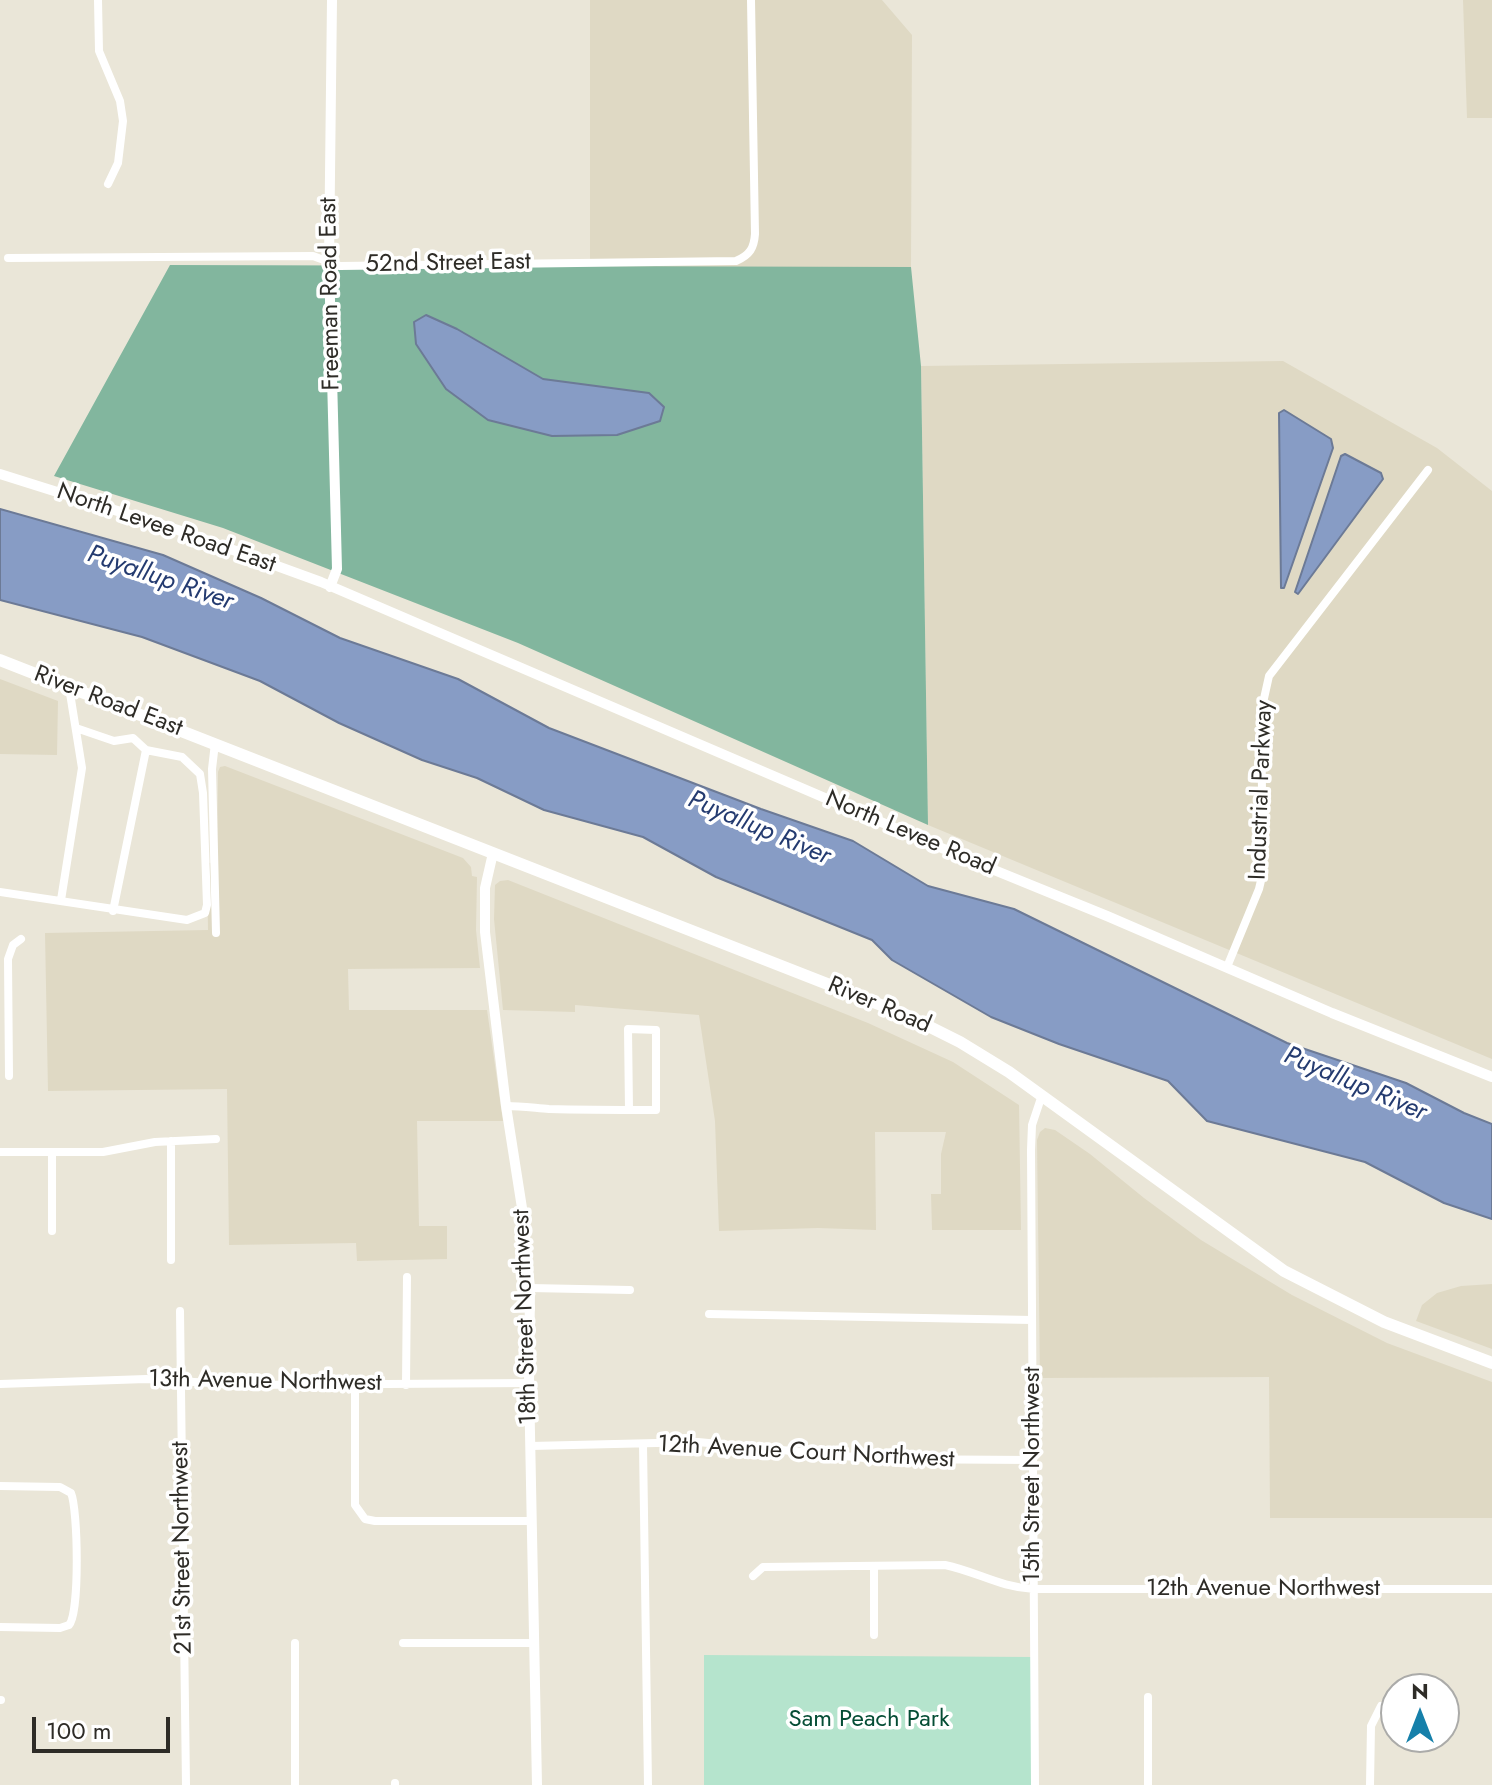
<!DOCTYPE html>
<style>
body{margin:0}
#map{position:relative;width:1492px;height:1785px;overflow:hidden;background:#eae6d8;font-family:Jost,sans-serif}
canvas{display:block}
.north{position:absolute;left:1380px;top:1673px;width:80px;height:80px;box-sizing:border-box;background:#fff;border:2px solid #ababa9;border-radius:50%;rotate:0deg;font-size:22px;font-weight:700;line-height:32px;text-align:center;color:#2e2c27}
.north::after{content:'';display:block;margin:auto;width:28px;height:36px;background:#1680aa;clip-path:polygon(50% 0,100% 100%,50% 72%,0 100%)}
.scale{position:absolute;left:32px;top:1717px;width:138px;height:36px;box-sizing:border-box;border:4px solid #2e2c27;border-top:0;padding-left:10px;font-size:24px;line-height:28px;white-space:nowrap;color:#2e2c27;-webkit-text-stroke:6px #fff;paint-order:stroke}
</style>
<div id="map">
<canvas width="1492" height="1785"></canvas>
<div class="north">N</div>
<div class="scale">100 m</div>
</div>
<script>
const context = document.querySelector('canvas').getContext('2d');
context.lineJoin = 'round';
function fillPath(path, color) { context.fillStyle = color; context.fill(path, 'evenodd'); }
function stroke(path, color, width, dash) { context.strokeStyle = color; context.lineWidth = width; context.lineCap = dash ? 'butt' : 'round'; context.setLineDash(dash || []); context.stroke(path); }
function write(font, color, halo, rows, align = 'center') {
  context.font = font + ' Jost,sans-serif'; context.lineWidth = 7; context.setLineDash([]); context.textBaseline = 'middle'; context.strokeStyle = halo; context.fillStyle = color; for (const [text, x, y, turn = 0] of rows) {
    context.save(); context.translate(x, y); context.rotate((+turn || 0) * Math.PI / 180); context.textAlign = isNaN(turn) ? turn : align; if (halo) context.strokeText(text, 0, 0); context.fillText(text, 0, 0); context.restore();
  }
}
fillPath(new Path2D(`
 M590,0H882L912,35L911,267H590Z
 M1463,0H1492V118H1467Z
 M1283,361L1437,448L1492,491V1059L928,825L921,366Z
 M0,679L58,701L57,755L0,754Z
 M225,766L463,858L471,867L472,876L477,877L476,930L480,968L348,969L349,1010H487L503,1121H417L419,1226H447V1259L357,1261L356,1243L229,1245L227,1089L48,1091L45,933L208,930L207,862L217,865L218,772L220,767Z
 M508,880L868,1023L953,1062L1019,1105L1021,1230H932L931,1194H941V1154L946,1132H875L876,1230L818,1228L719,1231L715,1121L699,1015L575,1005V1012L503,1010L494,919L495,885L500,881Z
 M1045,1128L1055,1130L1090,1154L1144,1198L1201,1240L1292,1295L1387,1343L1492,1382V1518H1270L1269,1377L1040,1378L1037,1140L1040,1132Z
 M1492,1284V1349L1416,1321L1422,1305L1437,1293L1461,1286Z`), '#dfd9c4');
fillPath(new Path2D(`
 M704,1655L1034,1657L1035,1785H704Z`), '#b5e4cd');
fillPath(new Path2D(`
 M170,265L911,267L921,366L928,825L518,643L223,528L54,476Z`), '#82b69e');
const water = new Path2D(`
 M426,315L457,329L543,379L649,393L664,407L660,421L617,435L552,436L488,420L446,389L416,344L414,322Z
 M1284,410L1331,439L1333,448L1284,588H1281L1279,413Z
 M1345,454L1381,473L1383,479L1298,594L1295,592L1341,456Z
 M0,509L163,555L261,598L340,638L458,679L549,728L761,809L853,841L928,886L1014,909L1287,1043L1406,1083L1464,1113L1492,1124V1219L1444,1203L1365,1162L1207,1121L1168,1081L1059,1044L991,1017L892,960L872,940L716,877L643,837L544,810L477,778L422,760L339,723L260,681L142,637L0,600Z`);
fillPath(water, '#879cc5');
stroke(water, '#6c7a96', 2);
stroke(new Path2D(`
 M98,0L99,51L120,101L123,121L118,163L108,184
 M8,258L313,256L340,266L736,261C750,255 754,248 755,234L751,0
 M215,743L212,769L216,933
 M0,892L187,920L205,913L207,905L203,793L200,774L182,757L146,750L133,738L114,741L76,728
 M61,900L82,768L69,687
 M113,911L146,750
 M1227,967L1259,889L1263,872L1261,712L1269,676L1428,470
 M9,1076L8,959L13,945L21,939
 M506,1106C521,1106 535,1108 549,1109C585,1110 620,1110 656,1110V1030L628,1029L629,1110
 M171,1141V1260
 M0,1152H103L155,1142L216,1139
 M52,1152V1231
 M530,1288L630,1290
 M180,1311L186,1785
 M709,1314L1032,1320
 M0,1384L146,1379L243,1385L529,1383
 M355,1385V1505L365,1519L375,1521H532
 M406,1385L407,1277
 M643,1445L648,1785
 M531,1446L698,1442L875,1459L1033,1460
 M0,1486L60,1487L71,1493C78,1509 80,1613 69,1625L60,1628L0,1627
 M874,1566V1635
 M753,1576L763,1567L945,1565C978,1572 999,1587 1034,1589H1492
 M403,1643H534
 M1148,1697V1785
 M0,1700H1
 M395,1783V1785
 M295,1785V1643
 M1035,1785L1031,1150L1032,1125L1042,1095
 M1370,1785L1371,1726L1381,1706`), '#fff', 8);
stroke(new Path2D(`
 M0,474L178,530L321,582L972,861L1107,916L1332,1013L1492,1077
 M330,587L337,569L329,262L332,0
 M493,853L485,888V932L506,1106L522,1208L530,1288L529,1383L537,1785`), '#fff', 10);
stroke(new Path2D(`
 M0,660L904,1014L960,1042L1009,1072L1284,1271L1384,1322L1492,1363`), '#fff', 12);
write('24px', '#2e2c27', '#fff', [
 ["52nd Street East",448,264,-1],
 ["Freeman Road East",331,294,-91],
 ["North Levee Road East",166,529,19],
 ["River Road East",108,702,21],
 ["Industrial Parkway",1262,790,-88],
 ["North Levee Road",910,834,23],
 ["River Road",879,1006,23],
 ["18th Street Northwest",526,1317,-92],
 ["13th Avenue Northwest",265,1382,1],
 ["12th Avenue Court Northwest",806,1453,3],
 ["15th Street Northwest",1033,1475,-90],
 ["21st Street Northwest",183,1548,-91],
 ["12th Avenue Northwest",1263,1589]
]);
write('24px', '#054d35', '#fff', [
 ["Sam Peach Park",869,1720]
]);
write('italic 26px', '#243b70', '#fff', [
 ["Puyallup River",160,579,19],
 ["Puyallup River",759,829,23],
 ["Puyallup River",1355,1085,23]
]);
</script>
